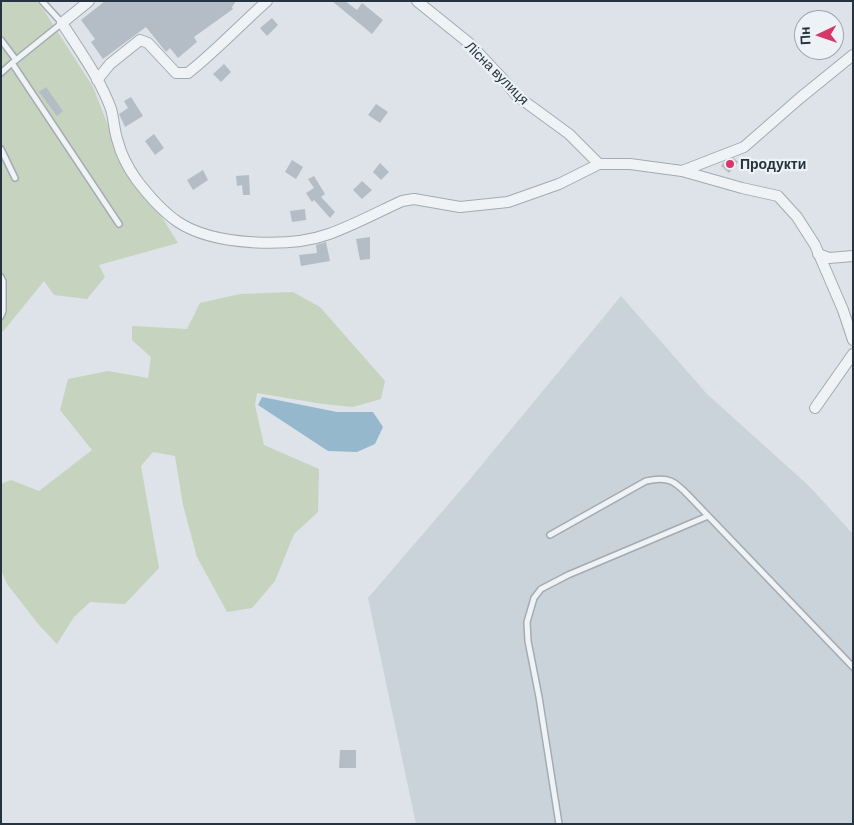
<!DOCTYPE html>
<meta charset="utf-8">
<style>
body{margin:0}
#map{position:relative;width:854px;height:825px;overflow:hidden;background:#dde3e8;font-family:Barlow,sans-serif}
canvas{display:block}
.frame{position:absolute;inset:0;border:2px solid #253340;pointer-events:none}
.north{position:absolute;left:794px;top:10px;width:50px;height:50px;box-sizing:border-box;background:#edf2f6;border:1px solid #9da6ad;border-radius:50%;rotate:267deg;font-size:14px;font-weight:700;line-height:20px;text-align:center;color:#253340}
.north::after{content:'';display:block;margin:auto;width:18px;height:22px;background:#d83769;clip-path:polygon(50% 0,100% 100%,50% 72%,0 100%)}
</style>
<div id="map">
<canvas width="854" height="825"></canvas>
<div class="frame"></div>
<div class="north">Пн</div>
</div>
<script>
const context = document.querySelector('canvas').getContext('2d');
context.lineJoin = 'round';
function fillPath(path, color) { context.fillStyle = color; context.fill(path, 'evenodd'); }
function stroke(path, color, width, dash) { context.strokeStyle = color; context.lineWidth = width; context.lineCap = dash ? 'butt' : 'round'; context.setLineDash(dash || []); context.stroke(path); }
function write(font, color, halo, rows, align = 'center') {
  context.font = font + ' Barlow,sans-serif'; context.lineWidth = 4.5; context.setLineDash([]); context.textBaseline = 'middle'; context.strokeStyle = halo; context.fillStyle = color; for (const [text, x, y, turn = 0] of rows) {
    context.save(); context.translate(x, y); context.rotate((+turn || 0) * Math.PI / 180); context.textAlign = isNaN(turn) ? turn : align; if (halo) context.strokeText(text, 0, 0); context.fillText(text, 0, 0); context.restore();
  }
}
fillPath(new Path2D(`
 M621,296L707,394L809,486L853,534V824H416L368,598L471,478Z`), '#cbd3da');
fillPath(new Path2D(`
 M1,1H36L43,9L93,87L115,143L178,243L99,265L105,277L87,299L54,295L44,281L1,334Z
 M293,292L320,307L385,381L381,399L353,407L323,404L257,393L255,405L264,445L319,469L318,512L294,534L275,581L252,608L227,612L197,557L183,505L175,456L153,452L141,466L159,568L125,604L90,602L74,617L57,644L39,625L7,584L1,570V484L11,480L39,491L92,450L60,410L68,379L108,371L148,378L151,357L132,340V326L187,329L200,303L240,294Z`), '#c6d3be');
fillPath(new Path2D(`
 M262,397L337,412H373L383,427L375,444L357,452L328,451L258,405Z`), '#95b8cc');
fillPath(new Path2D(`
 M105,1H236L232,7L233,9L194,37L197,42L178,58L170,48L166,52L146,27L103,59L91,42L95,39L81,20Z
 M332,1H345L357,10L362,3L383,20L372,34Z
 M272,18L278,25L267,36L260,28Z
 M224,64L231,72L221,82L213,74Z
 M46,87L63,111L57,116L39,92Z
 M131,97L143,116L125,127L119,114L128,108L124,101Z
 M376,104L388,112L380,123L368,115Z
 M154,134L164,148L155,155L145,141Z
 M734,158L738,162L729,173L721,166L724,162Z
 M292,160L303,167L296,179L285,172Z
 M380,163L389,172L381,180L373,172Z
 M203,170L208,180L193,190L187,180Z
 M249,175L250,195H243L242,185L237,186L236,176Z
 M314,176L325,194L321,197L335,212L330,218L314,200L312,202L306,193L314,188L308,179Z
 M362,181L372,190L362,199L353,190Z
 M305,209L306,220L292,222L290,211Z
 M370,237V259L360,260L356,239Z
 M326,242L330,261L301,266L299,255L317,253L316,245Z
 M340,750H356V768H339Z`), '#b4bdc5');
const service = new Path2D(`
 M1,40L16,60L12,63L119,224
 M16,60L62,23L42,1
 M1,73L12,63
 M1,149L15,178
 M1,277L3,281V311L1,316
 M550,535L646,481C669,476 675,481 690,497L853,667
 M559,824L539,697L528,641L527,622L534,598L541,589L568,575L708,516`);
const minor = new Path2D(`
 M89,1L62,23C79,50 100,78 111,109C114,119 114,131 118,142C121,154 129,169 136,179C148,195 162,211 178,222C214,246 290,248 329,234C354,225 378,212 402,201L414,199L460,207L508,202L559,184L599,164H630L682,171L744,147L800,98L853,55
 M417,1L469,43L501,77L517,96L569,134L599,164
 M97,80L110,64L140,40L148,43L176,73H188C216,51 240,25 267,1
 M682,171L742,188L778,196L797,217L815,245L843,310L853,340
 M818,254L829,258L853,256
 M815,408L853,354`);
stroke(service, '#a2abb2', 8);
stroke(minor, '#a2abb2', 12);
stroke(service, '#f0f3f6', 5);
stroke(minor, '#f0f3f6', 10);
for (const [x, y, r, color] of [
 [730,164,5,"#d83769"]
]) { const dot = new Path2D(); dot.arc(x, y, r, 0, 2 * Math.PI); context.fillStyle = color; context.fill(dot); stroke(dot, '#edf2f6', 2); }
write('14px', '#253340', '#edf2f6', [
 ["Лісна вулиця",497,73,45]
]);
write('bold 14px', '#253340', '#edf2f6', [
 ["Продукти",740,164]
], 'left');
</script>
